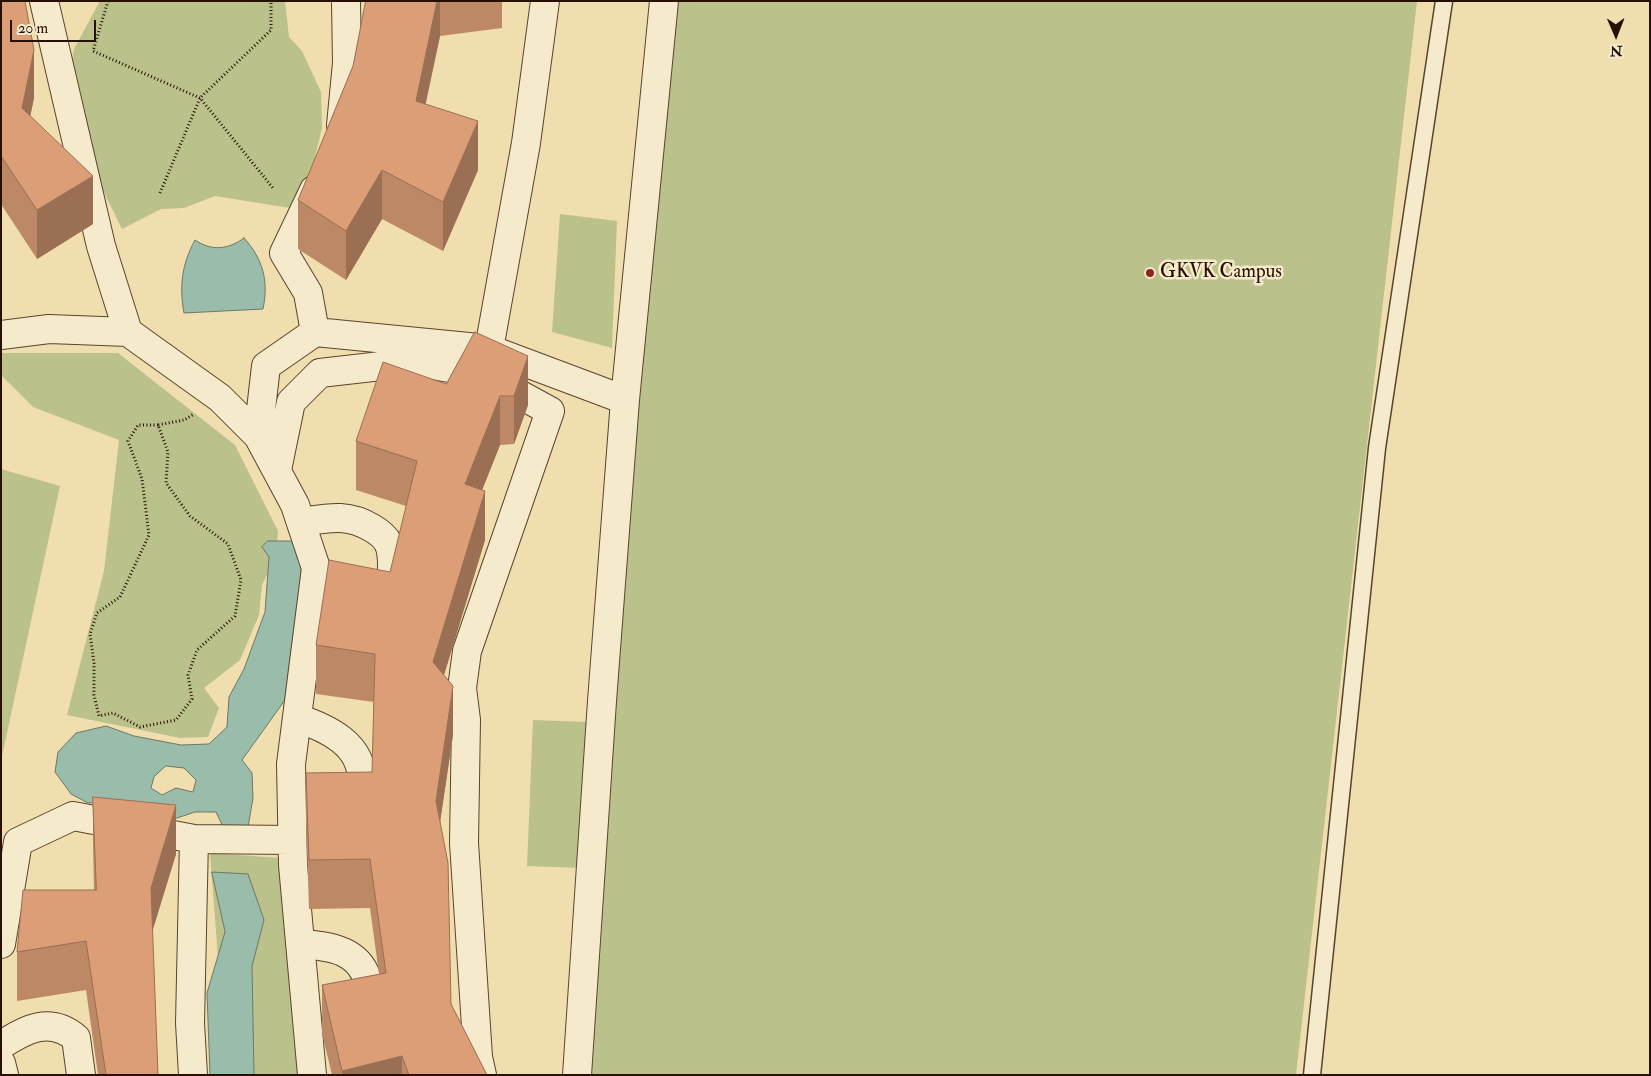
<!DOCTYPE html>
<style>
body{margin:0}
#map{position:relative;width:1651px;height:1076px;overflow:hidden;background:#f0deaf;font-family:"IM FELL Double Pica",serif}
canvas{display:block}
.frame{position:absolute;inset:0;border:2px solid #271002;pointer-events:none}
.north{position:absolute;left:1591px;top:10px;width:50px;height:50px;-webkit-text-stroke:4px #f5eacb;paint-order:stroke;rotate:179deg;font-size:14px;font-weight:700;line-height:20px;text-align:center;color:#271002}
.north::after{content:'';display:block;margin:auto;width:18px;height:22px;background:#271002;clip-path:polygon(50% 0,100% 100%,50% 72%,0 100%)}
.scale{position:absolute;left:10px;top:20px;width:86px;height:22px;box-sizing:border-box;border:2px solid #271002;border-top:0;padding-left:6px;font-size:15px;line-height:18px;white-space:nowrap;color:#271002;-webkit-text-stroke:4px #f5eacb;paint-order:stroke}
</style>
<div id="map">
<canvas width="1651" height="1076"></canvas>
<div class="frame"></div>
<div class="north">N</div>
<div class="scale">20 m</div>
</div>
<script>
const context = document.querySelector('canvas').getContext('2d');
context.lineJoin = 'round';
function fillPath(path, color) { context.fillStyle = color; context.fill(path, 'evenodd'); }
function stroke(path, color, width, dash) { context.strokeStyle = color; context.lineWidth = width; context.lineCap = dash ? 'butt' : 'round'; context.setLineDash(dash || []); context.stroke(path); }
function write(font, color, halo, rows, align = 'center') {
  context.font = font + ' "IM FELL Double Pica",serif'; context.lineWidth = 5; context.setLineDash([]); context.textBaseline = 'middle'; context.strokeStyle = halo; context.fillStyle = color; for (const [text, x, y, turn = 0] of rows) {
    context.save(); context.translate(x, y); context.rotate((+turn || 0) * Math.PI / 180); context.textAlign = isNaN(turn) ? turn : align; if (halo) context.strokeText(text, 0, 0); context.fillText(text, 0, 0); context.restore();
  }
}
fillPath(new Path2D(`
 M100,1H285L289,37L302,51L321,92L322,128L308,186L290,208L215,196L184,208L161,209L122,229L94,172L65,94L74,49Z
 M672,1H1417L1296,1075H585Z
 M560,214L617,221L612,348L552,332Z
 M1,353H118L235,445L278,531L276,557L262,585L259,615L240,660L204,688L219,708L208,737L180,738L67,715L104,571L119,440L33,407L1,375Z
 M1,469L60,486L1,761Z
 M533,720L587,722L580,868L527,866Z
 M210,853L281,858L309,1075H227Z`), '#bbc18a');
const water = new Path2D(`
 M244,238C263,259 269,281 263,309L184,313C179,286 182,264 195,240C211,251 228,250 244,238Z
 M268,541H292L300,553L303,581L285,700L242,760L252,773L253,798L247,833H226L216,812H195L177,818L162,817L121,801L88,803L71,794L55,772L58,752L76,733L106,726L134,736L181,745L209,744L227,727L229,697L244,669L265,612L269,557L262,547ZM166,766L184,768L196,780L193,792L176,788L162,795L151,788L154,777Z
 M212,872L248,874L264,920L252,966L254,1075H210L207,993L225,932Z`);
fillPath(water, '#9abcaa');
stroke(water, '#6c7767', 1);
const lane = new Path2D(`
 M1312,1075L1377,448L1444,1`);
const street = new Path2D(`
 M44,1L101,246L128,332
 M341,125L347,63L346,1
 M314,190L284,253L308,293L315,332
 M1,335L49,329L128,332L220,398L258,436
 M489,349L526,143L545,1
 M277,470L291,402L320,373L416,362L482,374L550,411L467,651L462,688L466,720L464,843L478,1057L482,1075
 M301,522C328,518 347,513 372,528C389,538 392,546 392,566C392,578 391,589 382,598
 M297,718C327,728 363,744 362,782C361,791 360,800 354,807
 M194,839L291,840
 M1,944L18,842L73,816L194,839L190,1023L193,1075
 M300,944C314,945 329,946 343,952C367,963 375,989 364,1011
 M1,1045C26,1029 50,1016 76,1038L81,1075
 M1,1063L4,1075
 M312,1075L293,865L291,764L316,568L295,505L258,436L266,366L315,332L489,349L625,400
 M577,1075L602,701L625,400L664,1`);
stroke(lane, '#59442d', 19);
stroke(street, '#59442d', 30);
stroke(new Path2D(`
 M108,1L93,51L200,98L273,188
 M160,193L200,98L271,30V1
 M158,425H138L128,441L142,479L149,535L120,597L97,613L90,634L94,663V695L99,716L113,713L140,727L176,720L192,699L188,675L197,650L235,616L241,580L228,544L190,516L166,483L168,452L158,425L184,420L194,414`), '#271002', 3, [1, 2.5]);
stroke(lane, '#f5eacb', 16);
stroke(street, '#f5eacb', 28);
fillPath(new Path2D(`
 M1,1L34,98L30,116L93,224L37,259L1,204Z
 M366,1H502V28L440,36L425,104L478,170L443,251L382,219L346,280L298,249V200L353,66Z
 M475,332L528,405L514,444L500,445L482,490L485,540L444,675L453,735L440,822L451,1004L487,1075H332L322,1033V985L379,974L370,908L309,909L306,822V773L372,772L374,702L316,694V645L390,572L406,506L356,490V441L446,384Z
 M93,797L176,854L152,931L158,1075H98L86,990L17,1001V952L94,890L93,845Z`), '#bd8865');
fillPath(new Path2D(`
 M437,1H440V36L416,150V101Z
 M34,50V98L22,156V108Z
 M478,121V170L443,251V202Z
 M382,170V219L346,280V231Z
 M93,176V224L37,259V210Z
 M528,356V405L514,444V396Z
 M500,396V445L465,533V484Z
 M485,491V540L433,711V662Z
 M453,686V735L436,849V801Z
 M176,805V854L151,936V888Z
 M402,1056V1075H342V1071Z`), '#9a6f53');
const building = new Path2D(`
 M1,1H25L34,50L22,108L93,176L37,210L1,156Z
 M366,1H437L416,101L478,121L443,202L382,170L346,231L298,200L353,66Z
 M475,332L528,356L514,396H500L465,484L485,491L433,662L453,686L436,801L448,863L451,1004L487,1075H409L402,1056L342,1071L322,985L386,973L370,859L309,860L306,773L372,772L375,654L316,645L329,560L390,572L417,461L356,441L383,362L446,384Z
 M93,797L176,805L151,888L158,1075H106L86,941L17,952L23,890H96Z`);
fillPath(building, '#dc9e76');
stroke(building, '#9a6f53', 1);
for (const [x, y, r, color] of [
 [1150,273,5,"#8f2418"]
]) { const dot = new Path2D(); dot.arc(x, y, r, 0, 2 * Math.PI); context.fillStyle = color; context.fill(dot); stroke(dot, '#f5eacb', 2); }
write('19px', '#271002', '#f5eacb', [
 ["GKVK Campus",1160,273]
], 'left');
</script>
